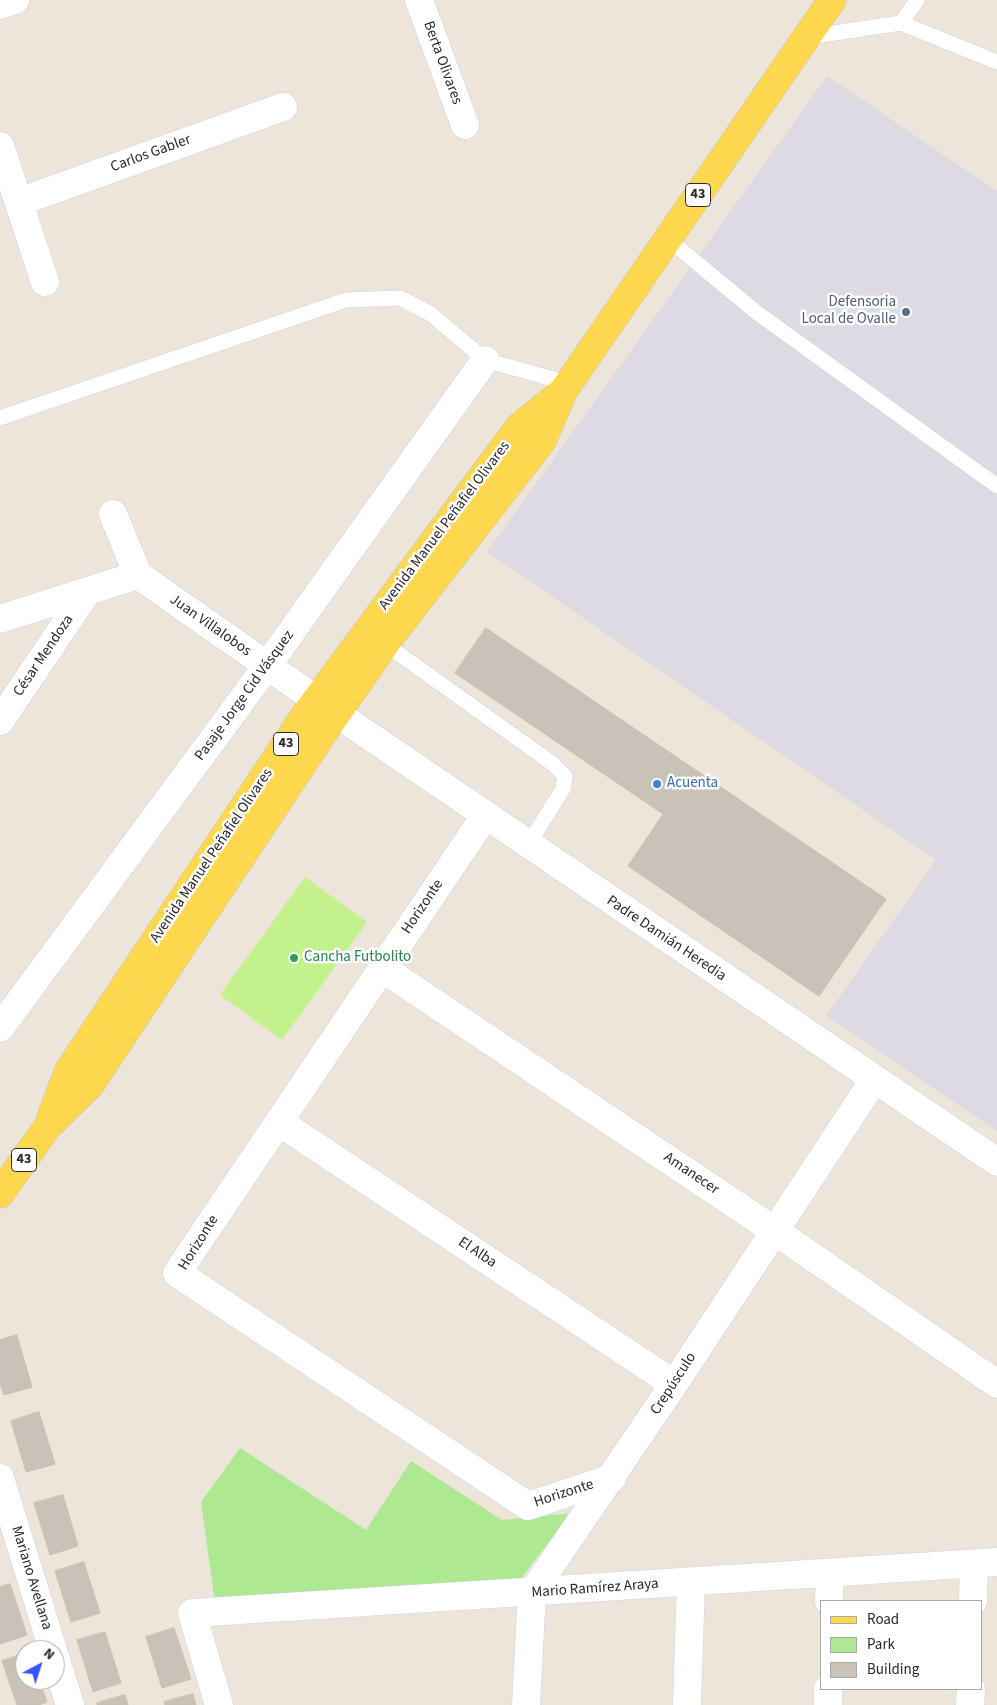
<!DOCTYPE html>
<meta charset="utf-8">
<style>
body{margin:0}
#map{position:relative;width:997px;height:1705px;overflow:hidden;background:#ede5d9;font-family:"Source Sans 3",sans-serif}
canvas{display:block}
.legend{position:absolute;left:820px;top:1600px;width:162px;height:90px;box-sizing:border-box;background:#fff;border:1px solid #a9a9a9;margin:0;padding:6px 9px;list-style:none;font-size:15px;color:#292929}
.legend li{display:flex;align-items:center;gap:10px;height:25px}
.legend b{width:25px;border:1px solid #a9a9a9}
.north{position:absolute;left:15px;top:1640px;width:50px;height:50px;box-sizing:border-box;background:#fff;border:1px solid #a9a9a9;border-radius:50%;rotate:40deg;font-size:14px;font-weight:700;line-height:20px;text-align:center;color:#292929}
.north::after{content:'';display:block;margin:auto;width:18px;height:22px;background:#3455ff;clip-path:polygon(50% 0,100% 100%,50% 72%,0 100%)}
</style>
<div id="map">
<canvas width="997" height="1705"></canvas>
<ul class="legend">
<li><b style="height:6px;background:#fdd84e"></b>Road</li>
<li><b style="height:14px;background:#ace990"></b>Park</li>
<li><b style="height:14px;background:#c8c2b9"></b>Building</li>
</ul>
<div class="north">N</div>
</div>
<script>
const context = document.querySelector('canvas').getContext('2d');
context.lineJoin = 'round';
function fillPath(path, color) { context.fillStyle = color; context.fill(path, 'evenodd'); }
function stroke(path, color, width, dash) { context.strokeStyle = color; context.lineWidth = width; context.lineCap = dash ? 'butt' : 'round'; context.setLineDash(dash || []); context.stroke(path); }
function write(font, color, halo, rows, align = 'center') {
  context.font = font + ' "Source Sans 3",sans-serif'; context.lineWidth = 5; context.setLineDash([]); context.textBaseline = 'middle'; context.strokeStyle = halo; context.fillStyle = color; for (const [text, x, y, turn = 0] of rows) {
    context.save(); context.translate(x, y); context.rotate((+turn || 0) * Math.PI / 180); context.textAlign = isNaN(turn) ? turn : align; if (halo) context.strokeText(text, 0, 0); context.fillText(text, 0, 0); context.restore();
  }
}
fillPath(new Path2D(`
 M827,76L997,191V1131L826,1016L936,860L487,552Z`), '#dddae4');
fillPath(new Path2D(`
 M240,1448L366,1530L411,1461L502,1520L571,1513L513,1589L215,1603L201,1502Z`), '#ace990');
fillPath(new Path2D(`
 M305,877L367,922L282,1040L220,995Z`), '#c3f18b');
const building = new Path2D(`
 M486,628L886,899L819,996L628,866L663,814L455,673Z
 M17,1335L32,1387L4,1395L0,1383V1340Z
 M39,1412L55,1464L26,1472L11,1421Z
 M63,1495L78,1546L50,1555L34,1503Z
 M84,1562L100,1613L71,1622L55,1571Z
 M10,1584L27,1635L0,1644V1587Z
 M174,1628L191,1679L162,1688L146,1637Z
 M105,1632L121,1683L93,1692L77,1640Z
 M25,1653V1680H39L47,1702L39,1705H17L2,1661Z
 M193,1694L196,1705H165L164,1702Z
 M125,1695L128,1705H97V1703Z`);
fillPath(building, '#c8c2b9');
stroke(building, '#c8c1b3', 1);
const lane = new Path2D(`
 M901,23L997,62
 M808,37L901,23L917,0
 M668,239L756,312L997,486
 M0,418L346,300L400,298L431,314L485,360L568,383
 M385,644L553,764L565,776L563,789L528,845`);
const street = new Path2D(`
 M419,0L465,125
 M0,5L15,0
 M0,146L45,282
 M19,202L283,107
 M113,514L138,575L335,713
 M0,619L138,575
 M0,721L87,592
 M485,816L177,1273L528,1506L612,1478
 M382,968L775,1231L997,1384
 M0,1028L267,666L485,360
 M279,1122L674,1384
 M0,1478L53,1650
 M829,1601L830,1573
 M973,1601L974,1564
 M55,1657L70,1705
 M219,1705L192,1613L997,1562
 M526,1705L532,1593L674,1384L874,1080
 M687,1705L691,1582
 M828,1705V1689
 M970,1705L971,1689`);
const secondary = new Path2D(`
 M337,714L997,1162`);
const primary = new Path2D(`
 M51,1117L69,1070L305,715L519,427L561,393
 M0,1194L48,1126L90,1085L326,729L385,644L542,441L564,390L832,0`);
stroke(lane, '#ced2e3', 16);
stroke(street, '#ced2e3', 29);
stroke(secondary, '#ced2e3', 29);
stroke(primary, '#c7c7c7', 29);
stroke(lane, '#fff', 15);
stroke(street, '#fff', 28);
stroke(secondary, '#fff', 28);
stroke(primary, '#fdd84e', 28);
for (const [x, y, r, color] of [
 [906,312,5,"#5c6f8a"],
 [657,784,5,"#3f7fe0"],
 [294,958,5,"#2e9e5b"]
]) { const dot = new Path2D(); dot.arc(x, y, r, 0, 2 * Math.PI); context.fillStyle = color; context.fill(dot); stroke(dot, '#fff', 2); }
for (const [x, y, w] of [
 [698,195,25],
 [286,744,25],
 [24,1160,25]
]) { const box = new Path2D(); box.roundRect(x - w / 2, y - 11.5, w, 23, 4); context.fillStyle = '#fff'; context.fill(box); stroke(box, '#292929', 1); }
write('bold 14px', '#292929', null, [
 ["43",698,195],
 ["43",286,744],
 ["43",24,1160]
]);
write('15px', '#292929', '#fff', [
 ["Berta Olivares",442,63,70],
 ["Carlos Gabler",151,154,-20],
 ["Avenida Manuel Peñafiel Olivares",445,526,-53],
 ["Juan Villalobos",210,626,35],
 ["César Mendoza",44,656,-56],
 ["Pasaje Jorge Cid Vásquez",245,696,-54],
 ["Avenida Manuel Peñafiel Olivares",212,856,-56],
 ["Horizonte",423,907,-56],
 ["Padre Damián Heredia",666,939,34],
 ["Amanecer",691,1174,34],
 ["Horizonte",199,1243,-58],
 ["El Alba",477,1253,34],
 ["Crepúsculo",674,1384,-57],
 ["Horizonte",564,1494,-18],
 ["Mariano Avellana",31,1578,73],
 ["Mario Ramírez Araya",595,1589,-4]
]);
write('15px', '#4e5e75', '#fff', [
 ["Defensoria",896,303],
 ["Local de Ovalle",896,320]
], 'right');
write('15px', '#366cbe', '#fff', [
 ["Acuenta",667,784]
], 'left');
write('15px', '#27864d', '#fff', [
 ["Cancha Futbolito",304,958]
], 'left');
</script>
